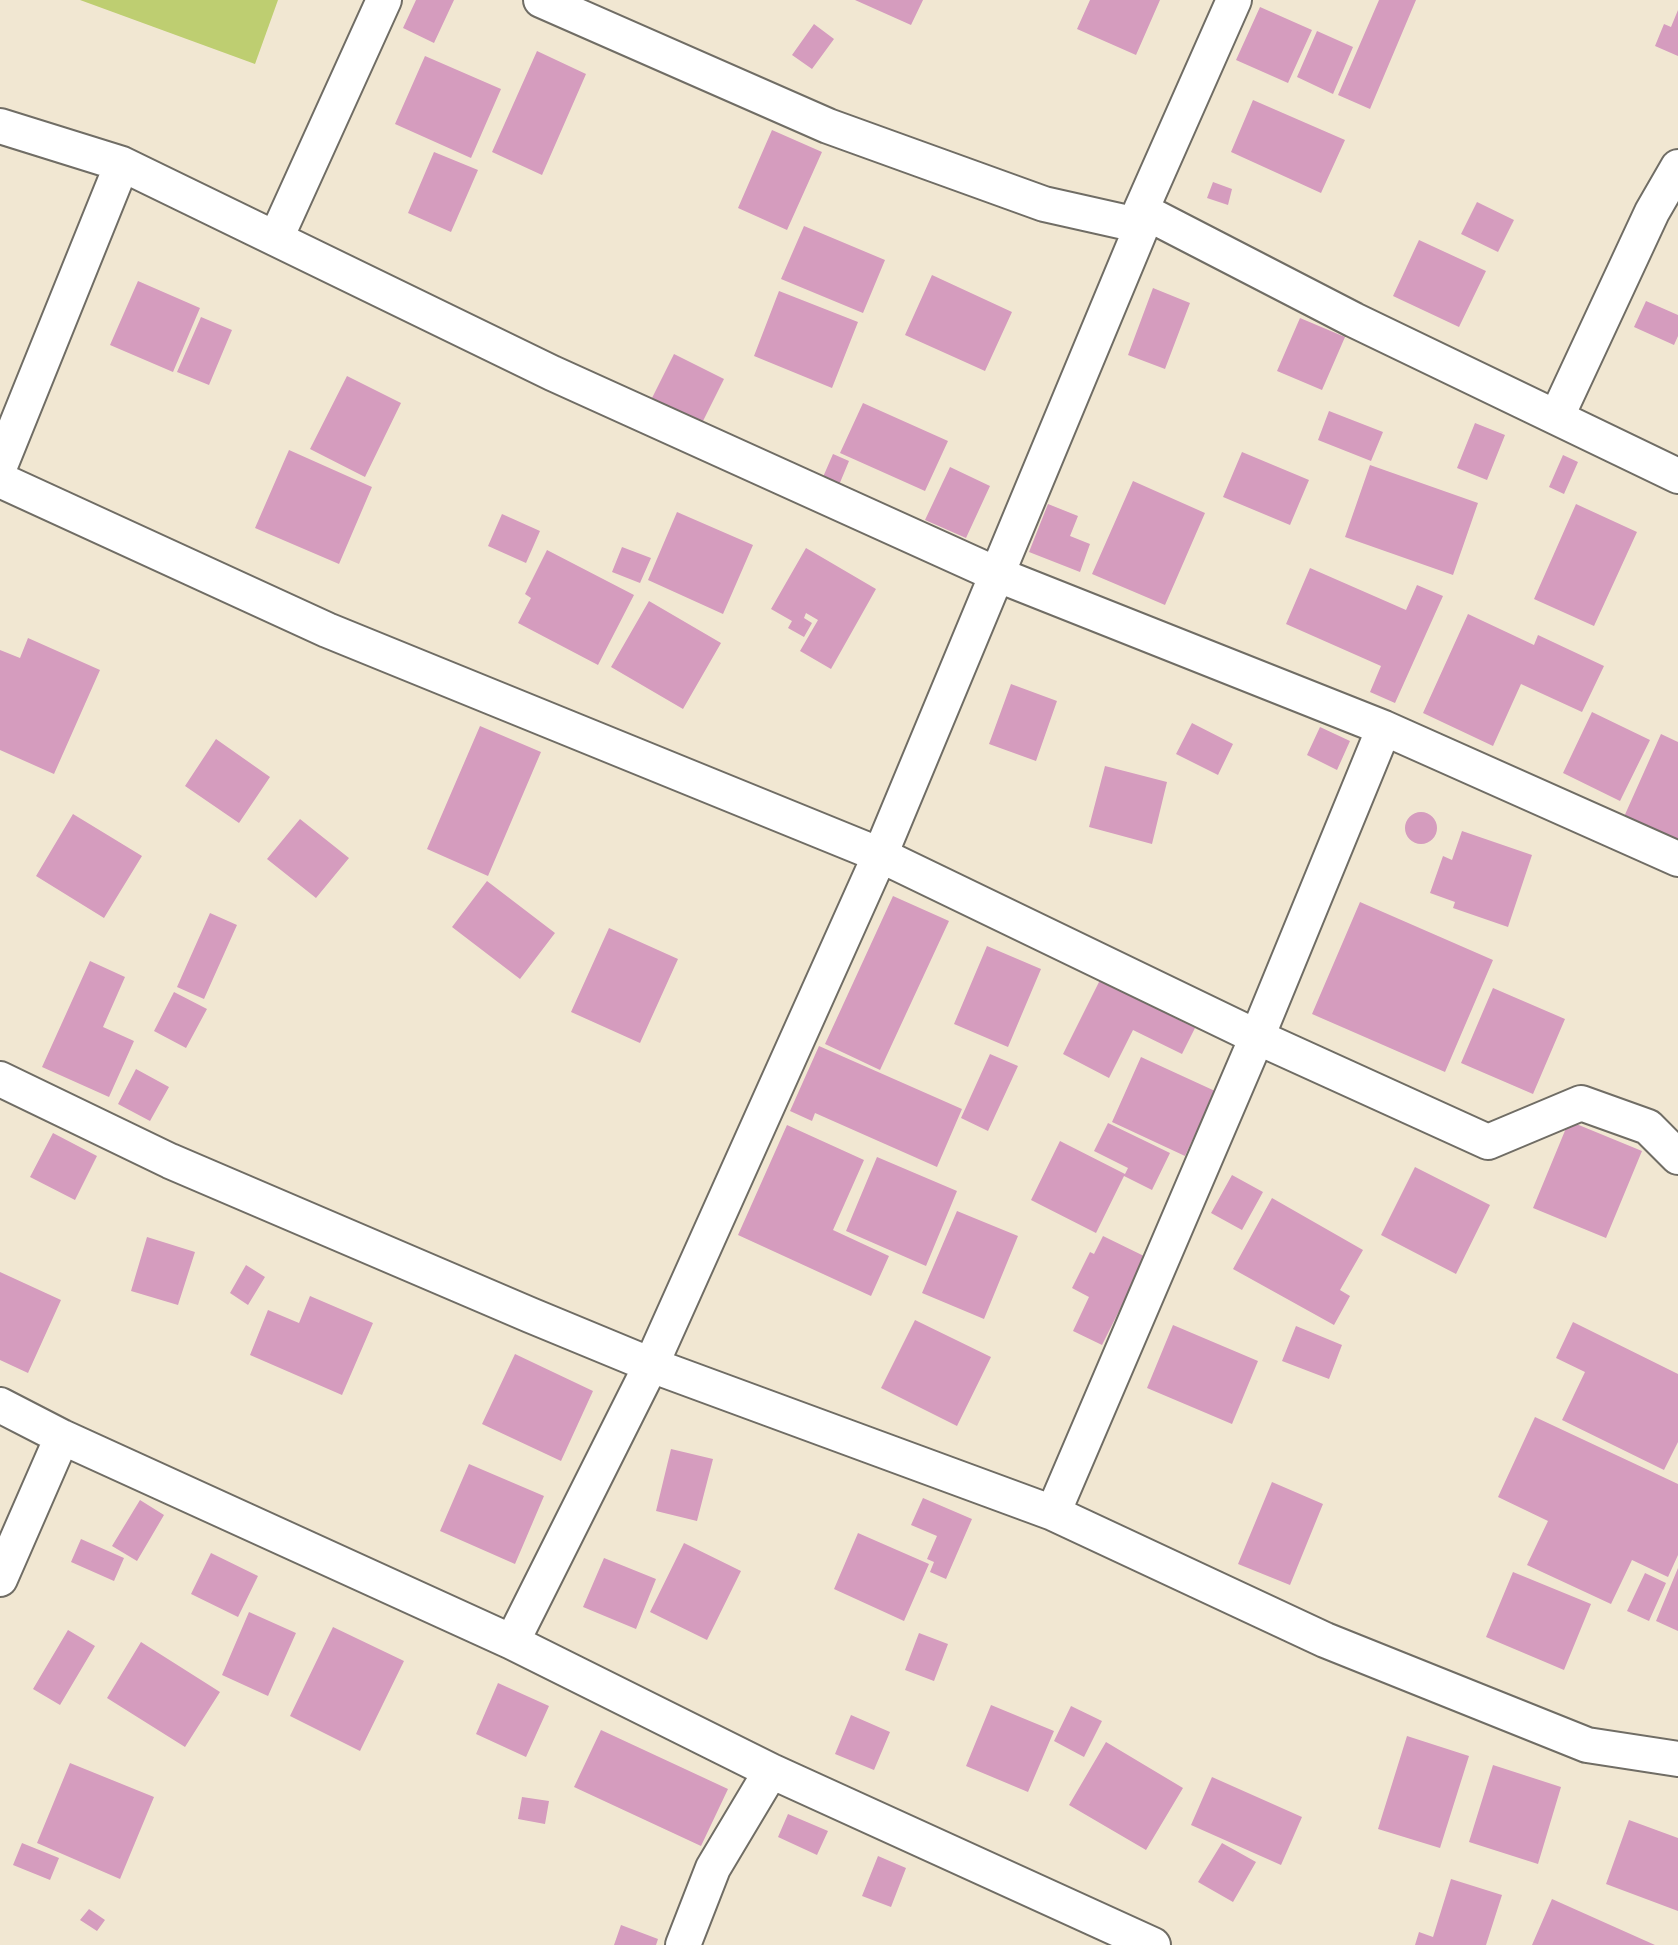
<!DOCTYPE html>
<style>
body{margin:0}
canvas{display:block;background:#f1e7d2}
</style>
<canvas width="1678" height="1945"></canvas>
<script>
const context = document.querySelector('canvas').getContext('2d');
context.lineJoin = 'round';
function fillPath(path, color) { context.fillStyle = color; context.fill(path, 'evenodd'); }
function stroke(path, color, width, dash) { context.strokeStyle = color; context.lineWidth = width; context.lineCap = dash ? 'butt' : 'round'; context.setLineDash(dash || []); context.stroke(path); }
fillPath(new Path2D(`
 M80,0H278L255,64Z`), '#bece71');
fillPath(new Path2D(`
 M416,0H454L434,43L403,28Z
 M855,0H923L911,25Z
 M1090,0H1160L1136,55L1077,29Z
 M1379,0H1416L1370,109L1338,95Z
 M1260,7L1312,30L1288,83L1236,60Z
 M1678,10V56L1655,46L1664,24L1671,27Z
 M814,24L834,39L812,69L792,55Z
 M1317,31L1353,47L1333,94L1297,77Z
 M537,51L586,74L542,175L492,152Z
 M425,56L501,89L471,158L395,124Z
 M1253,100L1345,140L1321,193L1231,152Z
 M772,130L822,152L787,230L738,208Z
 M434,152L478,170L451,232L408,213Z
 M1213,182L1232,189L1228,205L1207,198Z
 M1477,202L1514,220L1498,252L1461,234Z
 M804,226L885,260L863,313L781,279Z
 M1419,240L1486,271L1459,327L1393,296Z
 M932,275L1012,312L985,371L905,335Z
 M138,281L200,308L173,372L110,345Z
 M1153,288L1190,303L1165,369L1128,355Z
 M779,291L858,322L832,388L754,356Z
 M1646,301L1678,315V336L1674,345L1634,327Z
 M201,317L232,330L209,385L177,372Z
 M1300,318L1345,337L1322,390L1277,371Z
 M674,354L724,379L702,423L652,398Z
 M347,376L401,403L365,477L310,449Z
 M863,403L948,441L925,491L840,453Z
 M1329,411L1383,432L1371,461L1318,440Z
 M1475,423L1505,435L1487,480L1457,468Z
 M289,450L372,487L339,564L255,528Z
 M1242,452L1309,480L1290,525L1223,497Z
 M833,454L849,461L839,485L823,477Z
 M1563,455L1578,462L1564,494L1549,487Z
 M1370,465L1478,503L1453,575L1345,537Z
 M950,467L990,486L966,538L925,520Z
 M1133,481L1205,513L1165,605L1092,574Z
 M1048,504L1078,516L1070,536L1090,544L1080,572L1029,552Z
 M1576,504L1637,532L1594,626L1534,599Z
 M677,512L753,545L723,614L648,580Z
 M502,514L540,531L526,563L488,546Z
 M622,547L651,558L640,583L612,572Z
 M806,548L876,589L831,669L800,651L818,620L806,613L804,618L812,623L804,637L788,628L792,621L771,609Z
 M547,550L634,595L598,665L518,623L531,598L525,594Z
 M1310,568L1406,610L1417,585L1443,596L1395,703L1370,692L1381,666L1286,624Z
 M649,601L721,643L683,709L611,667Z
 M1468,614L1534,645L1538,635L1604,666L1582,712L1521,684L1493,746L1423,713Z
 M28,638L100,670L54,774L0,750V650L20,658Z
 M1011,684L1057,701L1036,761L989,744Z
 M1592,712L1650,740L1620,801L1563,773Z
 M1192,723L1233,744L1218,775L1176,754Z
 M480,726L541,752L488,876L427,849Z
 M1320,727L1350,741L1337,770L1307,755Z
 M1661,734L1678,742V843L1623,819Z
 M216,739L270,777L239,823L185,786Z
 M1105,766L1167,782L1152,844L1089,827Z
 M1405 828a16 16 0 1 1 32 0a16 16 0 1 1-32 0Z
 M73,814L142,856L104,918L36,876Z
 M300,819L349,858L316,898L267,859Z
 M1462,831L1532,855L1508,927L1453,908L1455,902L1430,893L1443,856L1452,860Z
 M487,881L555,933L520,979L452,927Z
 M893,896L949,921L880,1070L825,1044Z
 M1360,902L1493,960L1445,1072L1312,1014Z
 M210,913L237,925L204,999L177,987Z
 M609,928L678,959L640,1043L571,1012Z
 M987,946L1041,969L1008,1047L954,1024Z
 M90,961L125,977L103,1027L134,1041L109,1097L42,1067Z
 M1100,980L1195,1028L1182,1054L1133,1030L1109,1078L1063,1054Z
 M1493,988L1565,1019L1533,1094L1461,1063Z
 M174,992L207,1009L186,1048L154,1031Z
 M819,1046L962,1109L937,1167L815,1113L812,1121L790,1111Z
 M990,1054L1018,1066L988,1131L961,1118Z
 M1141,1057L1215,1091L1185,1156L1112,1122Z
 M136,1069L169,1087L150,1121L118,1104Z
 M1569,1121L1642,1151L1606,1238L1533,1208Z
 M1108,1123L1170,1153L1152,1190L1124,1176L1096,1233L1031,1200L1060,1141L1125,1174L1128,1168L1094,1151Z
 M787,1125L864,1160L833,1230L889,1256L871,1296L738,1235Z
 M53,1133L97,1156L75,1200L30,1177Z
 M877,1157L957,1191L926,1266L846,1231Z
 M1415,1167L1490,1205L1456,1274L1381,1235Z
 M1232,1175L1263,1192L1242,1230L1211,1213Z
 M1272,1198L1363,1250L1340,1290L1350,1296L1334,1325L1233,1269Z
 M957,1211L1018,1236L984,1319L922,1293Z
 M1103,1236L1146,1257L1102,1345L1073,1331L1089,1297L1072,1288L1090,1252L1094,1254Z
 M147,1237L195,1252L178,1305L131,1291Z
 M246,1265L265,1277L248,1305L230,1293Z
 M0,1272L61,1300L28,1373L0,1360Z
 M310,1296L373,1323L342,1395L250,1355L268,1310L299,1323Z
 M915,1320L991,1357L957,1426L881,1388Z
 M1573,1322L1678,1374V1442L1664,1470L1562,1420L1585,1372L1556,1358Z
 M1173,1325L1258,1361L1232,1424L1147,1388Z
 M1296,1326L1342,1345L1329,1379L1282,1361Z
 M515,1354L593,1391L561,1461L482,1424Z
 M1535,1417L1678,1484V1555L1668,1577L1632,1560L1611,1604L1527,1565L1548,1521L1498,1497Z
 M671,1449L713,1459L697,1521L656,1511Z
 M469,1464L544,1496L515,1564L440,1531Z
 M1272,1482L1323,1504L1290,1585L1238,1564Z
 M923,1498L972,1519L946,1579L930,1572L934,1562L927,1559L937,1536L911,1525Z
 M140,1500L164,1515L137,1561L112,1546Z
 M858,1533L929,1564L904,1621L834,1589Z
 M81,1539L124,1558L114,1581L71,1562Z
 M684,1543L741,1571L707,1640L650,1612Z
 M211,1553L258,1576L238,1617L191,1594Z
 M604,1558L656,1579L636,1629L583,1607Z
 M1678,1568V1631L1656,1621Z
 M1513,1572L1591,1604L1564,1670L1486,1637Z
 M1645,1573L1666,1583L1649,1621L1627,1611Z
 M249,1612L296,1633L268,1696L222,1675Z
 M333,1627L404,1661L360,1751L290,1716Z
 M68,1630L95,1646L60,1705L33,1689Z
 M919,1633L948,1644L934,1681L905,1670Z
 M141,1642L220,1692L185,1747L107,1698Z
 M498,1683L549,1706L526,1757L476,1734Z
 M991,1705L1054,1731L1028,1792L966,1766Z
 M1071,1706L1102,1721L1084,1757L1054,1741Z
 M851,1715L890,1732L874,1770L835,1754Z
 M601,1730L728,1789L701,1846L574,1787Z
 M1407,1736L1469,1756L1440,1848L1378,1829Z
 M1106,1742L1183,1788L1146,1850L1069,1805Z
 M70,1763L154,1797L120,1879L37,1843Z
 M1493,1765L1561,1787L1538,1864L1469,1842Z
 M1212,1777L1302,1817L1281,1865L1191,1825Z
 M522,1797L549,1801L545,1824L518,1819Z
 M788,1814L828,1831L817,1855L778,1837Z
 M1629,1820L1678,1838V1911L1606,1884Z
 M22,1843L59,1858L50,1880L13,1865Z
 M1222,1843L1256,1862L1233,1902L1198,1882Z
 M878,1856L906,1868L891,1907L862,1896Z
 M1451,1879L1502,1895L1486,1945H1415L1419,1932L1433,1937Z
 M1552,1899L1655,1945H1532Z
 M89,1909L105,1920L97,1931L80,1920Z
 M621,1925L658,1939L656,1945H614Z`), '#d59cbe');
const minor = new Path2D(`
 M541,0L828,126L1044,204L1142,226
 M0,126L122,164L552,373L996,574L1384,728L1678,859
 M1141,210L1354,320L1678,476
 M276,238L384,0
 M1557,416L1652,212L1678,167
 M0,466L122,164
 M0,480L327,630L880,855L1257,1037L1488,1142L1581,1103L1648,1127L1678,1157
 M0,1079L170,1161L530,1315L651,1365L1053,1513L1325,1640L1587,1745L1678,1759
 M0,1405L62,1437L512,1642L771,1771L1153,1945
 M1053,1513L1257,1037L1384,728
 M0,1579L62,1437
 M512,1642L651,1365L880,855L1142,226L1141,210L1234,0
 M683,1945L713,1868L771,1771`);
stroke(minor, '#706d65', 38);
stroke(minor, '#fff', 34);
</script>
